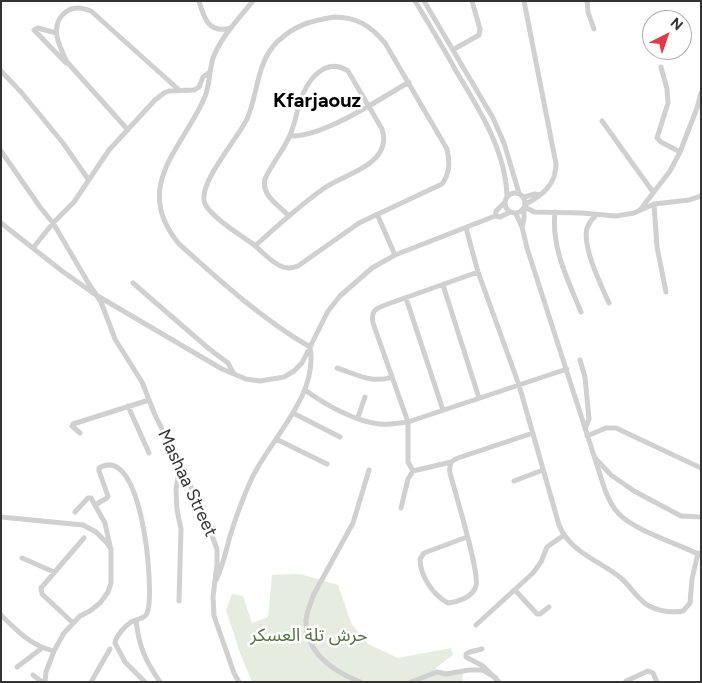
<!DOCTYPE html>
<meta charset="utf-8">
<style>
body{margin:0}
#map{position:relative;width:702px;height:683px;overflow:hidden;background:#fff;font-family:Figtree,sans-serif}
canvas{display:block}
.frame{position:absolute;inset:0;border:2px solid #333;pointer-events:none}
.north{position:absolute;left:642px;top:10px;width:50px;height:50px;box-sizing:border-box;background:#fff;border:1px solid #adadad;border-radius:50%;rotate:41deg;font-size:14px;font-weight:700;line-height:20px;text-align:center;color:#333}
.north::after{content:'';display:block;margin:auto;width:18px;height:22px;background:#e63946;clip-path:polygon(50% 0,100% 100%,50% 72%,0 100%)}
</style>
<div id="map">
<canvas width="702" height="683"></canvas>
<div class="frame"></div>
<div class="north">N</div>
</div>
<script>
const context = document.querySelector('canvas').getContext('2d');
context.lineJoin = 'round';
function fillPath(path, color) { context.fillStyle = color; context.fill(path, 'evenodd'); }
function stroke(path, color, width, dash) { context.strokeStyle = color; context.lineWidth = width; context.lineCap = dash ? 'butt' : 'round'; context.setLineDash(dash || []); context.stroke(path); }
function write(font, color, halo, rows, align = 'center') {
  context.font = font + ' Figtree,"Noto Sans Arabic",sans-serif'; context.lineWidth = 5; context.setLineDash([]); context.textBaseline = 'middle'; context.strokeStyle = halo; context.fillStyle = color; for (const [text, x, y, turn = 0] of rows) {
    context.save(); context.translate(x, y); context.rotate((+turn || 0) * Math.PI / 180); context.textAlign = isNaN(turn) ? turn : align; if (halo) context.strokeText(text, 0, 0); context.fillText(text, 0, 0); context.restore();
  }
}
fillPath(new Path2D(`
 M300,574L338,585L352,625L368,644L398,658L451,648L453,655L437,667L435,670L448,673L463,674L462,682H252L240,653L226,610L232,594L243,596L252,623L268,617L272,575Z`), '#e6ecdf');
stroke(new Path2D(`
 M199,1C204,19 209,34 231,28
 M415,1C429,24 443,47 456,71C479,109 506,151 507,197
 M424,1L493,118L504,143L519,193
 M524,1L556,164C556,184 543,195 526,204
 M587,1L588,12L594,29
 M334,17C357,17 371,26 385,43L447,149C450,162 450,173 442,184L359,223L298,266C293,268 289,269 283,267C271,263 263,252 253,244C239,234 223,225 211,212C208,209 204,204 204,199C202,179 237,139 247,119C258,95 256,63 277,42C295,25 310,21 334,17Z
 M56,33L38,28L34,30L66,63
 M456,48L479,35L480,29L472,1
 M661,67L667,89L668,103L657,138L661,142L680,152
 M1,71L21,92L63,143L88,179
 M602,121L653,192
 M128,130L67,62C59,46 48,24 67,11C75,6 82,8 91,11L179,90
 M290,136C322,138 380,99 409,82
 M1,151L40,207L53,223L89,284L101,302L115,339L142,382L155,415L202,509L217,549V564L213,597L214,616L234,673L239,682
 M505 203a10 10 0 1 1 20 0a10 10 0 1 1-20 0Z
 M524,197L535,194L540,195
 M654,204L657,247L666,292
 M525,207L534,212L582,213L616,216L634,213L654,204L689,200L701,196
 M640,210L670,171L680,152L697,108L701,93
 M555,212C551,248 568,280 581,312
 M377,214L395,255
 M516,214L522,227L527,248L605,490C608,498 612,507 619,514C637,532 677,543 700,555
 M596,215C593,218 589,223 587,228C582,247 601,285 609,303
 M495,216L496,211L505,202
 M1,223L62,271L96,295L222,369L246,379L260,381L284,377L294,371L302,363L328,311L340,296L372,268L395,255L495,216L500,217L510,212
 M522,227L524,219V209
 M466,228L478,272L519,385L559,525C570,553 601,561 622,579C631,587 638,600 649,606C659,611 671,613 683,611L690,603L692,579L698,553
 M255,246C277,226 299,206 323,189C339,178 367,170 378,155C384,147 385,138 382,129L348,71C328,58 311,75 303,94C297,107 296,122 290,135C284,150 272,163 265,179C261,196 279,205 289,216
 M33,248L53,223L74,202L109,150L155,100L164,93L169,91L194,90L199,87L203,77L210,72
 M133,283L208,348L228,363L234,374
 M443,285L479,398
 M406,298L443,410
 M580,360L585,377L589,419L585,429
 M337,368C356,374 372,384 392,377
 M305,390C324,404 356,422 380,424C389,425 398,423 408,422L567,369
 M128,406L149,453
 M293,413L340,437
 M358,417L365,397
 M80,433L72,426L73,424L149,400
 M587,436L606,428H616L701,468
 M276,439L327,464
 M595,458L611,475L634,491L681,516L701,517
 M413,471L408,462V422L373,323C371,312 374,309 385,305L478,272
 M514,481L543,470
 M95,505L107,498L108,496L99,471V468C142,442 154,586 148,610C146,620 138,618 131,622C125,626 116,636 115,643L125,662L145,682
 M401,508L408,479L413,471L451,462
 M75,512L88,498H91L105,523L110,546
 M1,517L83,525L96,532L107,543L111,549V583L108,592L100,603L90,611L80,616L64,633L54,651L46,672L45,682
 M467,537L424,553L420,559C420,576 433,595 448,603C458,602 473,597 476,586C480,573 455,492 450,473C449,466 450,461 458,458L533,433
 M22,558L54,572
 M216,580C223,566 226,551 230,536C236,517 243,497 252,478C271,438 319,395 310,347C262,319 220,281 179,244C132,187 181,150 204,99C210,86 209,71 213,58C221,37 239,18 253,1
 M515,590L537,614H540L549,607
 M179,601L181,529L177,510L176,489L180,466
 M1,615C17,631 32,646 54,651
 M136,620C139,647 145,660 160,682
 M73,623L42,594L41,588L84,538
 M476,625L533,573L541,562L547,547L564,535
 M482,649L470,652L466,654V657L483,666L499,682
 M17,667L42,648
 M33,675L42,682
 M626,681L648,671L653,673L657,682
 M91,682L110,649
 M360,682C333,671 305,653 306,620C307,611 311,602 314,594L353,523L369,470
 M411,682L437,672L446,674L469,670H483L496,678`), '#d0d0d0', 5);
write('18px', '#333', '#fff', [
 ["Mashaa Street",187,483,65]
]);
write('18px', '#56703f', '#fff', [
 ["حرش تلة العسكر",309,636]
]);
write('bold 20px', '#000', '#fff', [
 ["Kfarjaouz",317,101]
]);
</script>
